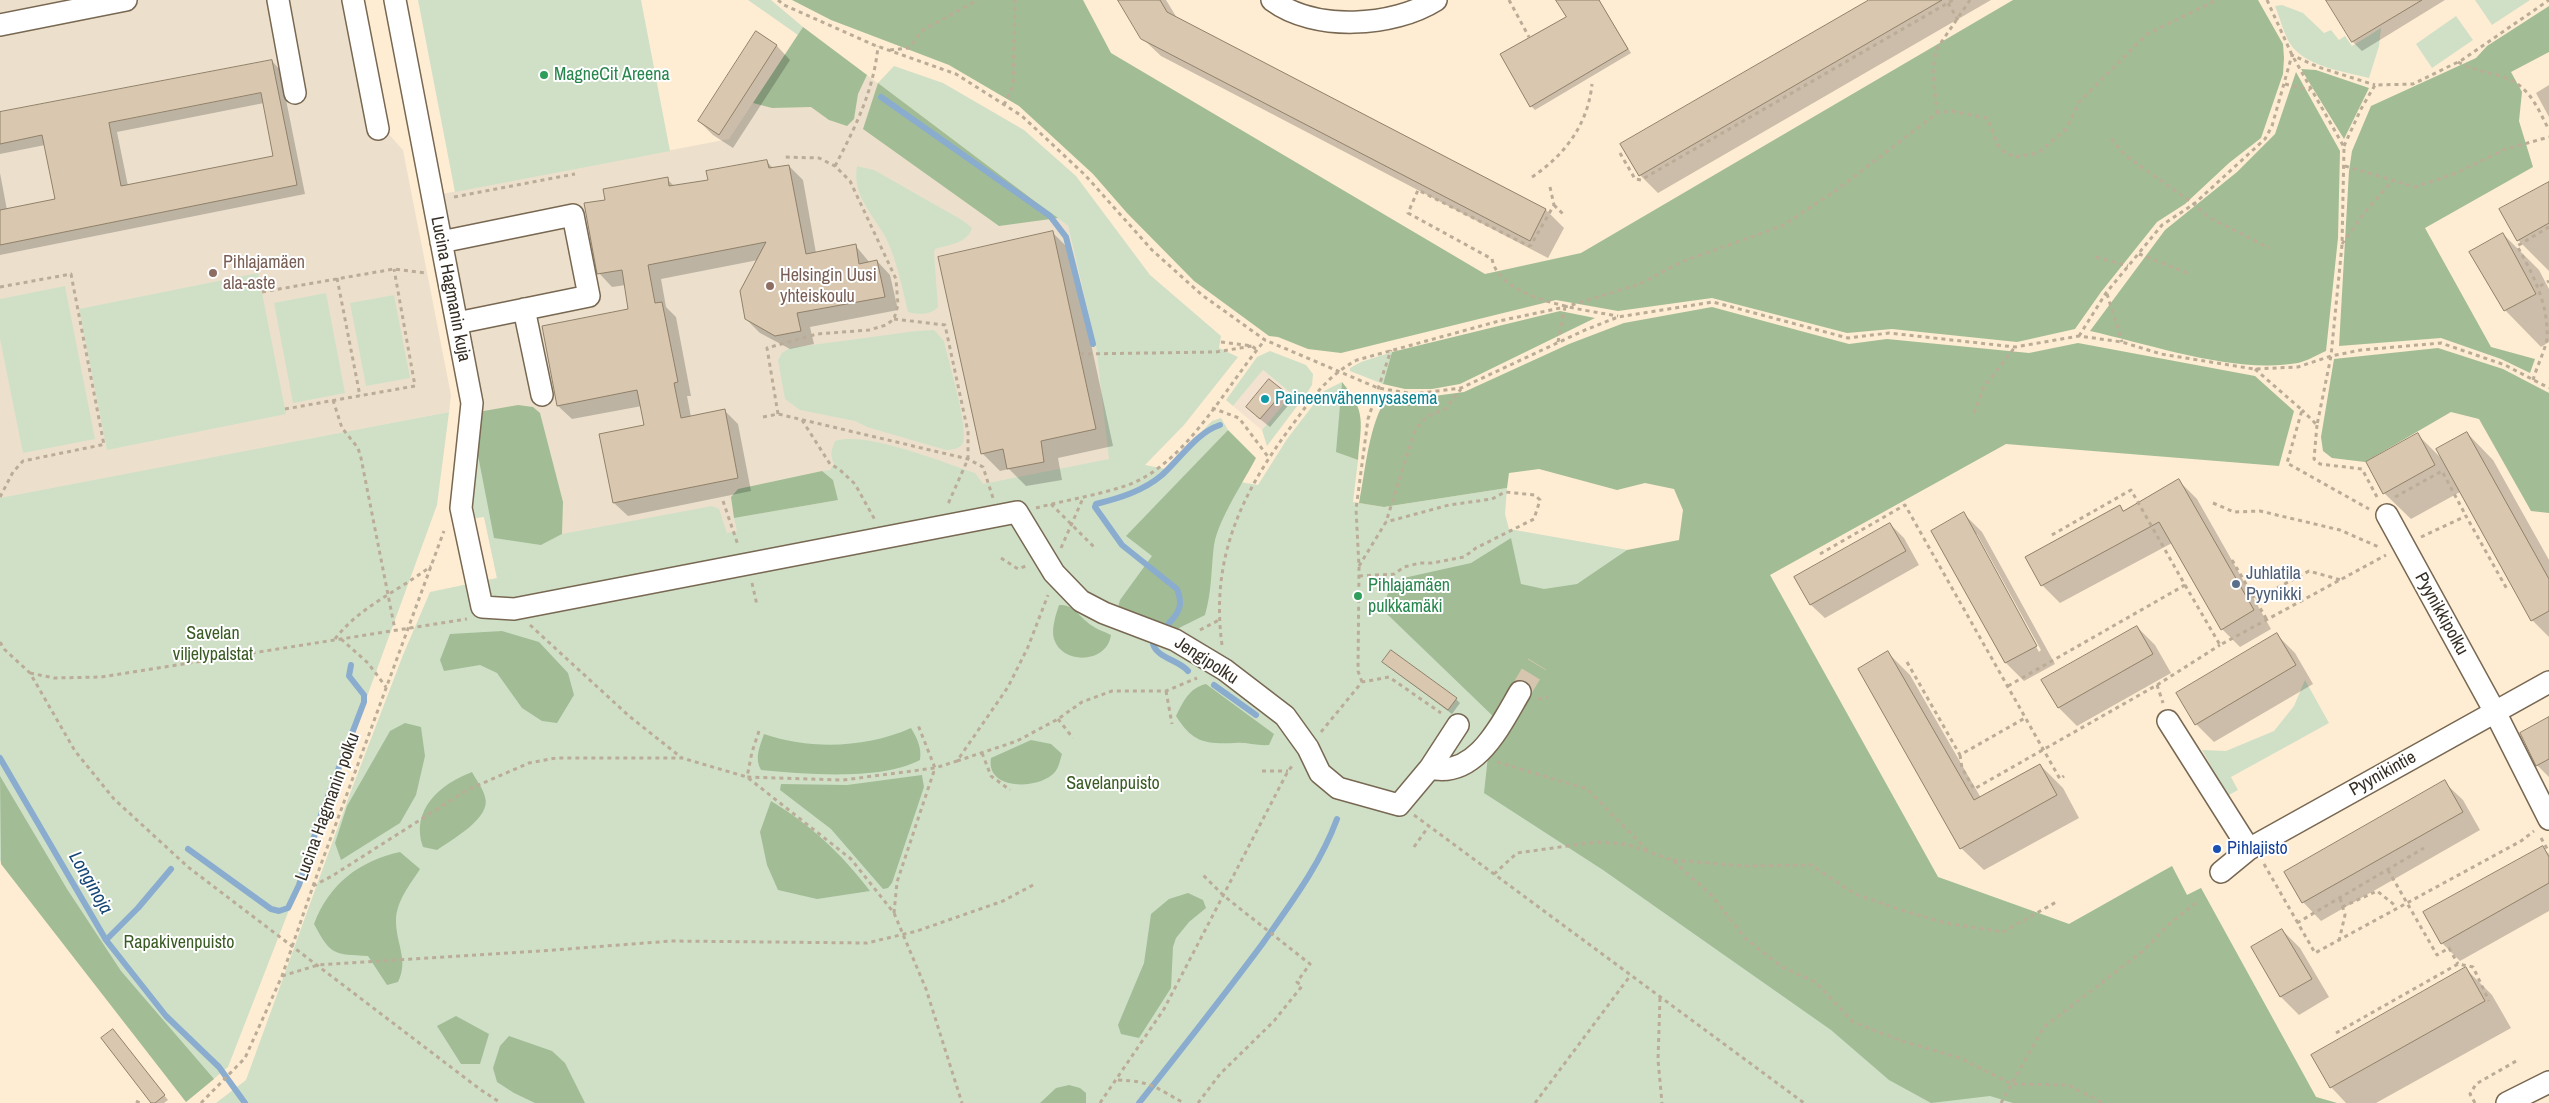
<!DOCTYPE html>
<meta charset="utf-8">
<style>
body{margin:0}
canvas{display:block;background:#feecd3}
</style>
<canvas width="2549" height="1103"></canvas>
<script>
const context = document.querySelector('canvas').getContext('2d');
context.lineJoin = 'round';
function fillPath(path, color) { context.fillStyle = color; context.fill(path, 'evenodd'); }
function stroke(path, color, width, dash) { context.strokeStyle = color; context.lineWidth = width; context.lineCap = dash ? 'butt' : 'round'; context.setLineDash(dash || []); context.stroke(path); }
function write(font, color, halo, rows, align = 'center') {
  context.font = font + ' "Archivo Narrow",sans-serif'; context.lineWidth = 4; context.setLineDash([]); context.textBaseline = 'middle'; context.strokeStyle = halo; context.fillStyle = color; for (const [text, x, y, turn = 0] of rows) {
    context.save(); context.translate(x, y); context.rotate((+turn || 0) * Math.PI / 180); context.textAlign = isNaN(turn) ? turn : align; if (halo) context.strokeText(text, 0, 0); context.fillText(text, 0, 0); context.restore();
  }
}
fillPath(new Path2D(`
 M1263,370L1292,394L1262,430L1233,406Z`), '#f4e2d1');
fillPath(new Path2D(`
 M0,0H354L377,121L403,150L451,395L449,412L0,499Z
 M803,27L1068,226L1096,346L1110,460L497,578L484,517L471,496L442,194L729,139Z`), '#ece0cc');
fillPath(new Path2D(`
 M418,0H641L670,151L455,192Z
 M748,0H771L803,27L798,35Z
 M2475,0H2530L2492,25Z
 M2282,5L2303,13L2324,33L2331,30L2339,40L2345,36L2352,46L2381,28L2379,46L2369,78C2343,71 2304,67 2289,42C2283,31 2280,18 2275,6Z
 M2456,16L2473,40L2432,68L2416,44Z
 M894,66L943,83L1024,130L1076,176L1150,275L1221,336L1219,348L1238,357L1184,425L1145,465L1165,469L1212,421L1221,418L1228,430L1187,473L1258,485L1287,439L1324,391L1342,382L1337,452L1358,460L1353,502L1384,507L1507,488L1505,514L1509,529L1770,575L1938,877L2069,924L2172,866L2187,895L2201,888L2316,1097L2337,1103H216L246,1080L351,791L403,655L430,592L497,578L484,517L470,519L476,445L541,545L562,534L712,506L719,509L727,533L737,531L734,518L838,500L833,480L822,471L830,470L834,464C830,455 831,451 835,441C867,431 941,462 975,473L983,484L1109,459L1096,346L1068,226L878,83Z
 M857,166L874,170L962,220L972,228C968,243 948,245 935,249L934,253L938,307C931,315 918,315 908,312C902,287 897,261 886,238C873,214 852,196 857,166Z
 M258,273L286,414L107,450L79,309Z
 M65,286L95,439L23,453L0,339V299Z
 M326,293L345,393L293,403L274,303Z
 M394,295L410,378L366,386L350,303Z
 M934,330L944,341C948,360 969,428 963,443C960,449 952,450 946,450L867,427L855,421L800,410L785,399L778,360L782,353L790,348L916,331Z
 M1270,351L1306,365L1313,374L1312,385L1307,393L1267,446L1262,430L1292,394L1263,370L1233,406L1226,400L1257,357Z
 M1392,352L1383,384L1350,371V368L1361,362Z
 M449,412L437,505L289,910L228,1067L186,1102L0,861V498Z
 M2305,680L2329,723L2231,777L2238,790L2227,796L2202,750L2226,751L2274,731L2294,706Z`), '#cfe0c7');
fillPath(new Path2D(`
 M792,0H1083L1111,53L1485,274L1581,253L2013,0H2258L2283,44L2284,58L2283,74L2261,138L2229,163L2185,204L2157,222L2101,292L2075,329L2017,342L1892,329L1847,333L1712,298L1618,311L1556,300L1341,353L1308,349L1278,337L1269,336L1194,281L1127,213L1093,174L1019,106L949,65L831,20Z
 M2549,6V52L2511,72L2522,92L2519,121L2533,167L2425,228L2491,347L2535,359L2530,373L2501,359L2441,338L2339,346L2349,171L2352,151L2371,106L2476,58L2487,46Z
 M803,27L867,75L858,94L854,119L847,126L829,120L811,107L772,108L753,103Z
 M2301,69L2316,70L2369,88L2344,139Z
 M2296,72L2340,151L2338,238L2326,351C2317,355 2307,361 2298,363C2234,374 2153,345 2090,331L2165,230L2237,172L2275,134Z
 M878,83L1036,202L1058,218L999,226L863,129Z
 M1712,307L1849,344L1887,339L2029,353L2078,343L2255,376L2294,411L2279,466L2006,444L1770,575L1938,877L2069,924L2172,866L2187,895L2201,888L2316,1097L2337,1103H2013L1990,1096L1931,1103L1889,1080L1831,1030L1603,870L1484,793L1488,756L1531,692L1520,685L1497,720L1387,614V595L1399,579L1471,563L1511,538L1521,584L1544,589L1577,584L1627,550L1679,540L1683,510L1674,489L1645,483L1617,490L1539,469L1509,473L1507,488L1384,507L1359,503C1365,474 1369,420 1388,397L1419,398L1464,392L1569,344L1624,323Z
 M1560,311L1595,318L1460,384L1432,389H1405L1383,384L1392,352Z
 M2438,348L2503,369L2549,393V513L2531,511L2479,419L2451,412L2365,462L2332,458L2323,451L2321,437L2334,359Z
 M1342,382C1367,412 1361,423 1358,460L1336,452Z
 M518,405L533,407L540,413L563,502L562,534L541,545L494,538L476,445L478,412Z
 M1228,430L1256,458C1243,483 1219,518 1214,545C1211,569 1212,591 1205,615L1177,629L1117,611L1120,600L1152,556L1126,536Z
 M822,471L833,480L838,500L734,518L731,497L738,489Z
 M1059,605C1074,605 1076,613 1086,621C1093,628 1103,631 1111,635C1107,664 1062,665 1054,639C1051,629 1056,614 1059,605Z
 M502,631L539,642L568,673L574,695L557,723L542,721L522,708L497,673L480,665L444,671L440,660L450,634Z
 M1206,684L1274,734L1269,745C1257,746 1246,742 1235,743C1205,744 1193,743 1176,716C1183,702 1189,688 1206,684Z
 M405,723L421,727L425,756L416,795L400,823L341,860L335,843L347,806L390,731Z
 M911,728C917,738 922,748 920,760C880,781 805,774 761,770C754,758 760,746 764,734C811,750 866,748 911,728Z
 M1031,740L1051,744L1062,754C1060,760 1059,767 1055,772C1040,790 985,791 991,758Z
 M472,772C476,780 483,788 485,797C492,818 451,840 437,850L423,847C410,810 440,784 472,772Z
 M922,775L924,787L892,883L888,888L883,889L831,829L780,790L781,784L847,785Z
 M0,776L67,889L121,971L214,1079L186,1102L1,864Z
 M771,801C812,826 841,853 870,891L817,899L778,890L767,865L760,832Z
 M400,852L420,869C410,885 396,901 396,921C396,944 409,960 398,982L387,985L368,956C334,954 331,956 314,924C329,884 359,861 400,852Z
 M1188,893L1203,900L1206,908L1189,922L1176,938L1173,947L1171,988L1139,1038L1121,1034L1118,1025L1144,963L1151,914L1169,899Z
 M456,1016L489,1034L480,1064H461L437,1026Z
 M509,1036L552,1051L565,1063L585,1103H535L514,1093L497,1082L493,1068L500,1046Z
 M1069,1085L1080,1088L1086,1093V1103H1040L1056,1088Z`), '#a2bd95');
fillPath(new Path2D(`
 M1120,0H1166L1177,18L1546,210L1564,228L1548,258L1161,56L1142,38Z
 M1557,0H1599L1631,53L1535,110L1531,106L1568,17Z
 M1871,0H1991L1658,193L1640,175Z
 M2332,0H2445L2362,51L2353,42L2329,2Z
 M756,33L777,46L790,60L733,148L713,135L699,121Z
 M272,61L280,70L305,194L0,255V173L7,210L56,200L45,145L0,154V114ZM264,103L275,157L128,186L117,132Z
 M2549,85V117L2536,93Z
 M766,161L774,169L789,166L803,180L816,253L855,245L870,263L877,261L890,275L898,310L810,327L814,344L790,349L760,333L746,319L758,260L661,279L666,307L676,317L691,396H687L691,417L724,410L738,424L751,491L628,516L614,503L646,426L642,406L572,419L558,406L543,327L630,310L626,285L612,287L599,273L606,201L667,179L675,187L709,181Z
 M2549,183V271L2518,240Z
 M1053,233L1071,251L1113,446L1058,458L1062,480L1026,486L1009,469L1000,471L982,453Z
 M2503,234L2539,270L2549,289V342L2541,347L2505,310Z
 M1283,392L1292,401L1270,427L1256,416Z
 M2467,433L2493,460L2549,560V637L2532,620L2460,492L2411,519L2384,493L2417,434L2441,458Z
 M2179,481L2197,499L2271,629L2240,647L2222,629L2172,543L2060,603L2042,585L2120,507L2125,512Z
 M1964,514L1982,532L2055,664L2024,681L2006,663L1933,531ZM1974,534H1977L2041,650L2039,652Z
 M1890,524L1904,538L1919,565L1825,618L1811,605L1796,577Z
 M2137,627L2155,645L2171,673L2077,726L2059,708L2043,680Z
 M2277,635L2295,653L2313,684L2214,742L2196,724Z
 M1888,653L1910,675L1981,798L2040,765L2063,788L2079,818L1984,870L1961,848Z
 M1388,666L1456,699L1460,703L1452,714Z
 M2549,718V777L2537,765Z
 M2444,782L2463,800L2480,830L2321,921L2303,902Z
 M2542,847L2549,854V911L2460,961L2442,943Z
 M2282,930L2300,948L2329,997L2299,1015L2281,997L2253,948Z
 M2466,969L2492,995L2511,1028L2376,1103H2346L2331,1087Z
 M117,1035L168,1100L164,1103H153Z`), '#0003');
stroke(new Path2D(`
 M881,97L1050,216L1066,237L1093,344
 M1169,627V623C1180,612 1183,604 1177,589L1122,545L1095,507L1096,504C1120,498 1143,491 1162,475C1181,458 1196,433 1220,425
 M1155,641L1153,644C1157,658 1179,660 1188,671
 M1214,685L1256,715
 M0,758L106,940L166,1016L219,1067L245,1103
 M188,849L271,909L279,911L288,908L299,885L322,812L364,702V695L349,676L351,665
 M106,940L138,908L171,869
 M1139,1103C1181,1050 1223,997 1263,943C1291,903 1320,865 1337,819`), '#8aaccf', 6);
const building = new Path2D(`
 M1118,0H1160L1167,12L1546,209L1530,241L1141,39Z
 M1556,0H1599L1628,49L1530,107L1500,54L1566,17Z
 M1869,0H1942L1639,176L1620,144Z
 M2326,0H2422L2352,42Z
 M756,31L777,45L719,135L698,121Z
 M272,60L297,185L0,245V210L55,199L42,135L0,144V112ZM261,93L273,156L121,186L109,123Z
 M767,160L769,168L789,165L806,254L856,244L859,264L877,260L885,297L797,313L801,331L775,336L745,319L740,291L766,242L648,265L655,303L662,302L678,382L674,383L681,418L725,409L738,478L613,503L599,434L644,425L637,390L557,406L542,326L628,309L622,270L597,274L584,203L605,200L603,189L668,177L669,186L708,180L706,171Z
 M2549,182V223L2517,241L2499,209Z
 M1053,231L1096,429L1041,441L1044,462L1007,469L1003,449L981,454L938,257Z
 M2503,233L2536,294L2504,311L2469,252Z
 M1269,379L1284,391L1260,419L1246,407Z
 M2467,432L2549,579V611L2531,621L2436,449Z
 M2418,433L2435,465L2383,494L2366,462Z
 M2179,479L2254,610L2221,630L2159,522L2041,586L2025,557L2120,505L2123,511Z
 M1964,512L2037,646L2005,663L1931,531Z
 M1890,523L1906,551L1810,605L1794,577Z
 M2137,626L2153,654L2058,708L2041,680Z
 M2277,633L2296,665L2195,725L2176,693Z
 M1391,650L1457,698L1448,710L1382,662Z
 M1888,651L1974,800L2040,764L2057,795L1960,849L1858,669Z
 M2549,717V759L2536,766L2520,733Z
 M2445,780L2463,812L2302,903L2284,872Z
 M2543,846L2549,857V883L2441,944L2423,912Z
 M2282,929L2312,979L2280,997L2251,947Z
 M2466,967L2485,1001L2330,1088L2311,1055Z
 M113,1029L165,1095L155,1103H151L101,1038Z`);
fillPath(building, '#d9c8af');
stroke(building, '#91816a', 1);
stroke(new Path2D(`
 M1520,692L1537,664`), '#d6c6b0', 21, [21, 11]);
const minor = new Path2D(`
 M278,0L295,93
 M353,0L378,129
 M395,0L472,403L461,508L482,607L514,609L1017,512L1054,573L1081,601L1104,613L1175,640L1225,670L1285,716L1308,748L1320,773L1338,788L1399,805L1430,768L1458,725
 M1272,0C1315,32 1393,27 1436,0
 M0,25L126,0
 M441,242L573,215L589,296L457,323
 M524,309L542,395
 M2387,515L2495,712L2549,819
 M2168,721L2249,849
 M1430,768C1476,779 1501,724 1520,692
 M2221,872L2249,849L2549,682
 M2507,1103L2549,1082`);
stroke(minor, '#786852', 24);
stroke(new Path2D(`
 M778,0L784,5L874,45L956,74L1022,116L1085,175L1152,250L1202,295L1265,340L1378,388L1414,394L1461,388L1585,330L1618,317L1713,302L1848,338L1889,333L2015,347L2079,336L2122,342L2161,354L2254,369L2298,367L2331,356L2361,350L2441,343L2505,365L2549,388
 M1509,0L1529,37
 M2267,0L2292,55L2344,147L2342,245L2331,356L2317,425L2302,410
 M1948,3L1958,20
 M890,50L909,48L923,30L978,0
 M2458,62C2474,71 2490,72 2506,78C2530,87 2538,109 2549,130
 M2285,84L2310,90
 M1004,105L1013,86L1015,0
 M1937,113L1933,71L1936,50L1970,0
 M2111,139L2126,156L2194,204L2210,218L2269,248
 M2344,146L2361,109L2375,85L2413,84L2462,60L2549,0
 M1620,153L1635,179L1641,180L1953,0
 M835,166C855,128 874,90 878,46
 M2345,166L2415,187L2454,174L2506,149L2549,137
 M1532,177C1565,155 1588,124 1592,84
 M1550,187L1554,205L1531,245L1529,246L1418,190L1408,213L1492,259C1500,300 1584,310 1618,316
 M454,197L575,174
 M1554,205L1563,214
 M2342,244L2364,213L2393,180
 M2139,254L2187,273
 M2096,257L2128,266
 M337,278L360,396
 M2540,286L2549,281
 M0,287L71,274L104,445
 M262,292L394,269L426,273
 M2107,294L2122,342
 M894,319L945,325L968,432V459L948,504
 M2079,336L2106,293L2162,225L2194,204L2265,139L2272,126L2292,55L2318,67L2375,85
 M1221,342L1252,346L1257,350
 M1558,342L1565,307
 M1080,354L1216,352L1252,346
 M2255,369L2302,410L2287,463L2369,509
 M2533,380C2537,366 2544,353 2547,339C2549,305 2533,274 2517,246L2549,227
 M333,400L342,428L358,448L361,458L395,630
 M1212,408L1239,418L1269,458
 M285,409L415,386L394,269
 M1974,413L1984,387L2015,347
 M778,414L767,348L817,334L869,330L886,325L894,319L898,305L896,279L850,181L835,166L819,158L782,157
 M763,417L778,414L968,459L983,467L993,498
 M802,420L830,464L839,469L855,484L875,520
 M2317,425L2314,459L2320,464L2362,469L2377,497
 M0,497L13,472L23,461L106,444
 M2395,497L2442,471L2466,516
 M723,501L738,545
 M2213,503L2234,512L2260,511L2340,530L2381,548
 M1051,504L1096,549
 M1036,508C1066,500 1099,495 1128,485C1187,463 1226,386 1265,340
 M2421,537L2466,516L2508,591
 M1061,548L1084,496
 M1820,554L1905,505L2060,779L2064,776
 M1001,558L1018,569L1026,566
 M2232,560L2267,620
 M1359,566L1386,522L1415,430L1426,417L1445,409L1461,389
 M1359,576L1394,574L1404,567L1420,563H1432L1464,557L1476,548L1534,519L1540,500L1535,495L1505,492L1492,499L1449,505L1386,522
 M752,583L757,605
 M2185,585L2220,645L2386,555
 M2256,599L2309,571L2341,580
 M530,625L629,716L682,758
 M1200,630L1219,620
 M335,639C360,606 399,591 431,566
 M341,639L368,663L386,687
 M0,642L4,649L30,673L75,751L114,799L188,867L481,1090L501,1103
 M1222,645C1210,558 1242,492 1293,424C1312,398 1328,375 1357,360L1499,321L1565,307L1640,284L1681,262L1782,226L1838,189L1937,113L1952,111L1987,118L2000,150L2015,157L2038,153L2066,129L2079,102L2147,34L2217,0
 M1907,662L1960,755L2025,718
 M30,673L54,678L101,677L467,619
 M1362,682L1358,671L1359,567L1356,509L1368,419L1391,350
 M2157,685L2163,703
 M2008,686L2185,585L2131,490L2050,536
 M1166,691L1172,724
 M1538,699L1548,697
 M1058,719L1073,738
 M759,731L752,752L747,777L843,780L935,768L957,761L1008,687L1028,647L1048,595
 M1321,732L1362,682L1389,677L1441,713
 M982,753L991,776L1010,790
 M1960,755L1962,768L1974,789L2157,685L2220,645
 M957,761L1017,741L1058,719L1082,702L1112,691H1166L1197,678
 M1497,762L1587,789L1648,851
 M1262,771H1288
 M1414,815L1804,1103
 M2541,838L2549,852
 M1414,847L1429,826
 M1673,860L1743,866L1811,865L1855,894L1901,910L1945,923L2003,932L2058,901
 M2264,864L2315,953L2521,841L2534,831
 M2388,870L2437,955L2449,948L2458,964
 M1494,874L1517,853L1596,842L1626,844L1672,860L1712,896L1745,938L1782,967L1815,982L1853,1022L1899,1040L1960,1058L2012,1084L2068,1085L2103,1103
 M313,886L332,876L467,790L529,763L556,758H682L747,777L851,859L894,913L926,989L962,1103
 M2342,907L2377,891L2397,907
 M894,913L897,882L935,768L918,725
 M2297,923L2424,848
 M2339,941L2345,915L2340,898
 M282,976L318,965L541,951L671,941L867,943L917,931L1003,901L1035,884
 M1660,998L1658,1060L1662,1103
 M2336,1033L2458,964L2473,967L2489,1001
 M1118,1080C1151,1081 1156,1088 1184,1103
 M136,1101L140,1103
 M201,1103L245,1058L282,976L313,886L444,531
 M1100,1103L1164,1009L1288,771L1294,764
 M1198,1103L1220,1074L1274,1021L1302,986L1297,982L1310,964L1224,896L1203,875
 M1535,1103L1630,976
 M2001,1103L2043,1028L2144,950L2167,926L2196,903
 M2475,1103L2470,1094L2476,1084L2518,1060`), '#bbac98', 3, [4, 4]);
stroke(minor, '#fff', 21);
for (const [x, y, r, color] of [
 [544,75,5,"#2e9e5b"],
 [213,273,5,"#8d6e63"],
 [770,286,5,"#8d6e63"],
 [1265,399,5,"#0f9aa8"],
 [2236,584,5,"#5c6f8a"],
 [1358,596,5,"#2e9e5b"],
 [2217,849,5,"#1a4fb4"]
]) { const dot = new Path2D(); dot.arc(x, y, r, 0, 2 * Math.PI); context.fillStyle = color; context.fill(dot); stroke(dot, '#fff', 2); }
write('18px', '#27864d', '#fff', [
 ["MagneCit Areena",554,75],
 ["Pihlajamäen",1368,586],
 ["pulkkamäki",1368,607]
], 'left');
write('18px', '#785e54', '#fff', [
 ["Pihlajamäen",223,263],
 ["ala-aste",223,284],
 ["Helsingin Uusi",780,276],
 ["yhteiskoulu",780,297]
], 'left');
write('18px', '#352e24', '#fff', [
 ["Lucina Hagmanin kuja",450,289,79],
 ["Pyynikkipolku",2441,614,61],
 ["Jengipolku",1206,661,33],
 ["Pyynikintie",2383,774,-29],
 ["Lucina Hagmanin polku",328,807,-70]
]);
write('18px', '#0d838f', '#fff', [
 ["Paineenvähennysasema",1275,399]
], 'left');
write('18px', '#4e5e75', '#fff', [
 ["Juhlatila",2246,574],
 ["Pyynikki",2246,595]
], 'left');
write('18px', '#3a5c24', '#fff', [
 ["Savelan",213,634],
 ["viljelypalstat",213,655],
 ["Savelanpuisto",1113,784],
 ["Rapakivenpuisto",179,943]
]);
write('18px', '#164399', '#fff', [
 ["Pihlajisto",2227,849]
], 'left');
write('italic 19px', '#164775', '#fff', [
 ["Longinoja",90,883,60]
]);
</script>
